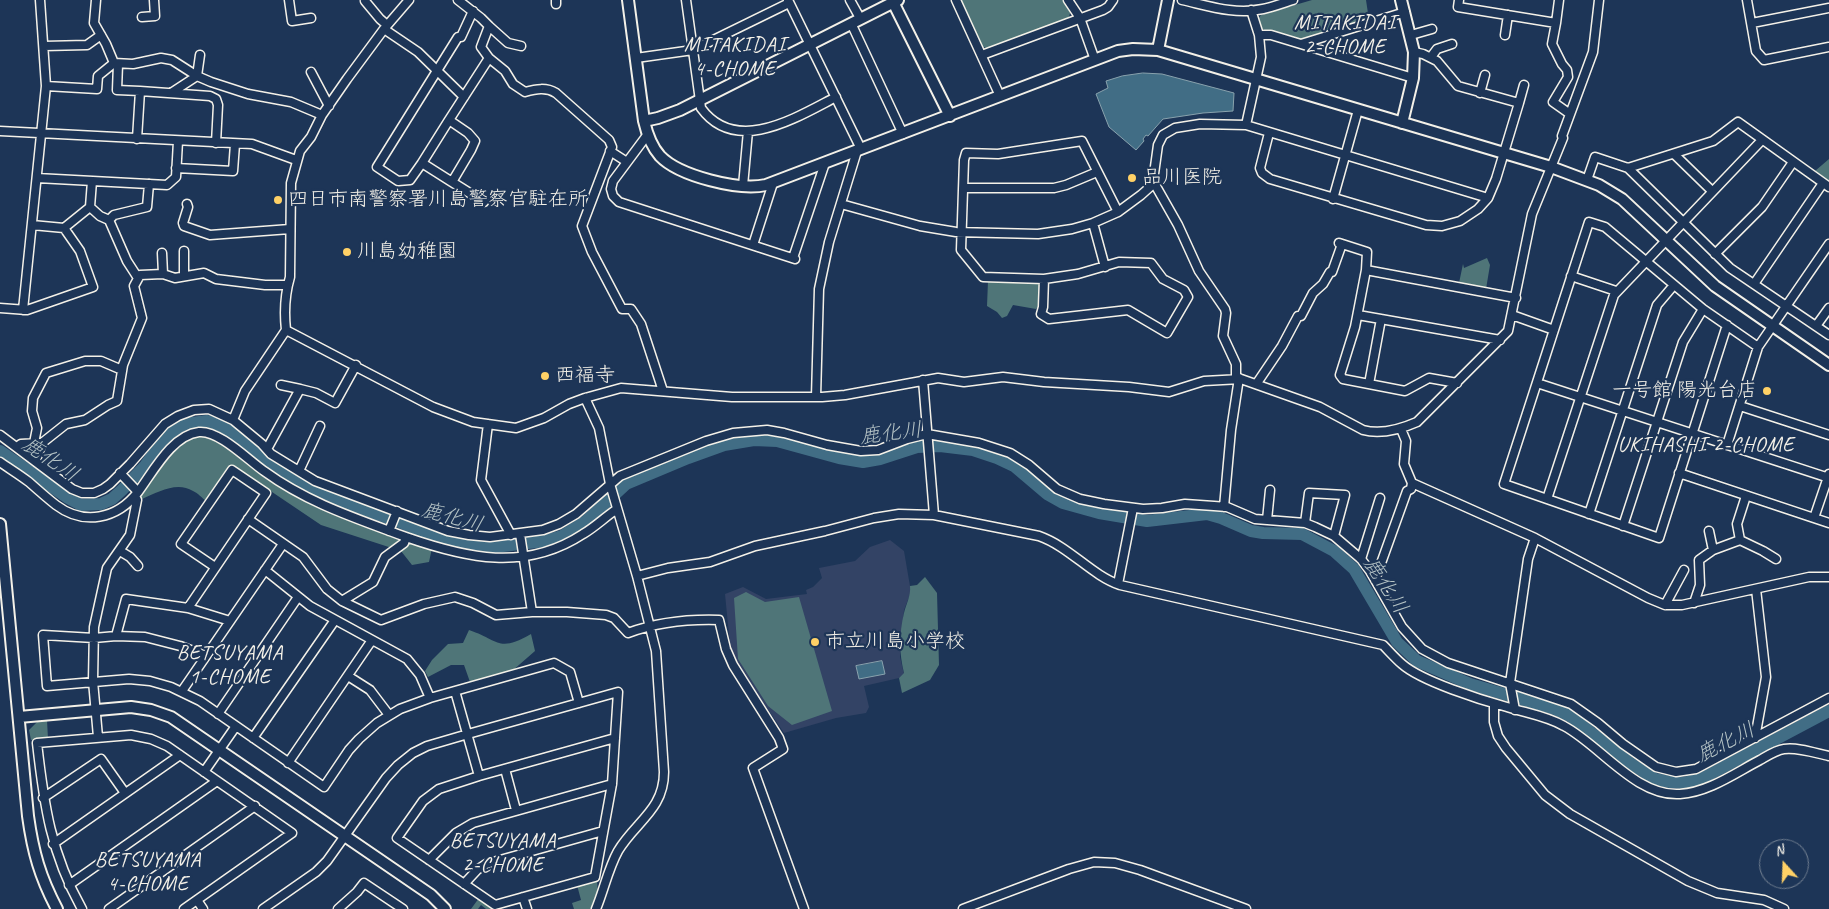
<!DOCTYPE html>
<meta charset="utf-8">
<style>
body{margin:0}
#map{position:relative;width:1829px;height:909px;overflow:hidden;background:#1d3557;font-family:Caveat,sans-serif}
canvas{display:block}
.north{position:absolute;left:1759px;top:839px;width:50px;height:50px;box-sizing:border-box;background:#1d3557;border:1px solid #738091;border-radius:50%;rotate:340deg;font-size:14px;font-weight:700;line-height:20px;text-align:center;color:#f4f1e8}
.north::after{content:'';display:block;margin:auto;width:18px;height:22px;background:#ffd166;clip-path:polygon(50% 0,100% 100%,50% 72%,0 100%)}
</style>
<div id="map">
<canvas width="1829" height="909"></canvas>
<div class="north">N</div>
</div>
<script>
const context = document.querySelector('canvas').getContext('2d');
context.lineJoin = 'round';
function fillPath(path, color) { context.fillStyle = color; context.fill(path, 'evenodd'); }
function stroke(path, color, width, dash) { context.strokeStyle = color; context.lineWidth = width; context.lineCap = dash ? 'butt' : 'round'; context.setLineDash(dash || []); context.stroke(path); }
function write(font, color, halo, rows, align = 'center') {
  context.font = font + ' Caveat,"Klee One",sans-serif'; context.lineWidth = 4.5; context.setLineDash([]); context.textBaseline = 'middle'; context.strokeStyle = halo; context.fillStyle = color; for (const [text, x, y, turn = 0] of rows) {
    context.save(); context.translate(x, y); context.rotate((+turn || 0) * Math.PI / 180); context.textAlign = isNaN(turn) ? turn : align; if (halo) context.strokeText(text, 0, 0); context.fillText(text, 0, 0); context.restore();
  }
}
fillPath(new Path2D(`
 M890,540L904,551L911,592L904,610L900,657L904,674L899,678L864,686L869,707L866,713L836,718L784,733L731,655L725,594L743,587L766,599L807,594L806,590L813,587L822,578L819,568L855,561L870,547Z`), '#334365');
fillPath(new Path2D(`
 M960,0H1064L1071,10L1068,20L990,49L980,46Z
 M1312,0H1366L1369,20L1302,40C1295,40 1264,32 1260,27C1260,26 1258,19 1258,19L1261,15Z
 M1829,159V181L1815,171Z
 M1487,258L1490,265L1486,289L1459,283L1463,264L1464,268Z
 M988,281L1037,282L1040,285V305L1036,309L1013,305L1007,316L1002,318L997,312L987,306Z
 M208,433L280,484L432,548L429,562L412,565L401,551L321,525L232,465L206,501C202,498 198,493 193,491C177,481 158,492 142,499L140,497L139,495L169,452L185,439Z
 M925,577L937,593L939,665L930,680L902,693L899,678L904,673C899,653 899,634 904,613C906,604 911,596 910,586L917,585Z
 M746,592L765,602L799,597L832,711L792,725L768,706L738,659L734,598Z
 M469,630C499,640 498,653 531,634L535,651L512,671L470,682L464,665H451L428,677L425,671L432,660L448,644L463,643Z
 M47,720L48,739L31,740L29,730L38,721Z
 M597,880L598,895L593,909H574L572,903L581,900L577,885Z
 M479,898L495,909H486L481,905L478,909H471Z`), '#4f7578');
const water = new Path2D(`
 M1143,73L1162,74L1234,93L1233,111L1203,113L1163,119L1148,136L1146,135L1143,139L1144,141L1136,150L1109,127L1096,94L1108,88L1106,81L1122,76Z
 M882,661L885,674L859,679L856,666Z`);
fillPath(water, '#416d85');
stroke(water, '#89a2ad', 1);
stroke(new Path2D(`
 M0,451L68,498L81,505L101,504L112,499L122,490L145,466L161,443L176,429L185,424L207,421L219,425L233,433L268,463L294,481L323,495L397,521L449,542L486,548L545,541L562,536L586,521L626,484L688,458L724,445L754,440L777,441L839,458L863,462L880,459L917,447L940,446L973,450L997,458L1014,466L1047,494L1063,503L1099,513L1147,521L1207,514L1221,518L1251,531L1263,533L1302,534L1334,551L1354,569L1397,642L1417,661L1470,684L1555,709L1570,716L1630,763L1655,779L1670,782L1683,783L1701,779L1829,711`), '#416d85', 12);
const street = new Path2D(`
 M96,0L94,23L106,44L114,63L133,64L161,58L172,60L197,76L211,82L248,94L291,102L322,115
 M289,0L292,21L311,18
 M458,0L481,18L489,26L481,47L489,58L505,71L513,84L525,92C536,89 546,87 556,93L609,140L612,147L582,226L592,252L622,309H631L641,324L663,391
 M686,0L701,108C736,156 797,117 836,97
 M788,0L861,149
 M850,0L860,18
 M956,0L1000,96
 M1068,0L1080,18L1095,60
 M1182,0C1209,6 1235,15 1263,9C1273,7 1283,3 1293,0
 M1459,0L1458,7L1556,23L1559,0
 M1747,0L1756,51L1764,60L1829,47
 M365,1L380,19L387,25
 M556,4V0
 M473,11L461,37H458L377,167L398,181L410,180L422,163L452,182L471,150L475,141L468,133L449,120L489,58
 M142,17L155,16L154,0
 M851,23L903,134
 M1556,23L1552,44L1562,64L1567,70L1568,77L1553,102L1570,114
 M1752,23L1829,8
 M489,26L508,43L521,46
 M384,29L418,52L464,97
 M1259,35H1271L1413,78
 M1411,35L1432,29
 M1505,35L1508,15
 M1301,44L1405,12
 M44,46L87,45L101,35
 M982,55L1103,10L1108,7L1113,0
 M1431,57L1437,49L1452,44
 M636,58L693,50L789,3
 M118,64L117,90L140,91
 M311,72L329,106
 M46,86L97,89L98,76L114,63
 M171,93L197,76L200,55
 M1480,93L1485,75
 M1519,103L1524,85
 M1246,125L1261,57L1259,35L1251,10
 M0,131L252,144L296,160
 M1269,133L1260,168L1262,173L1270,179L1426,225L1442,226L1460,221L1478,209L1488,198L1496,179L1519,103L1458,86L1437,61L1423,54L1414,52
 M648,134L613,181L611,189L613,196L619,202L795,259
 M137,139L140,91L210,96L216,99L218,105L216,143
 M610,151L627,162
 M1674,154L1712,191
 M422,163L449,120
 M176,168L233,171L235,144
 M1628,168L1730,268L1829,335
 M37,178L167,185L176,177L178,141
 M1587,180L1595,157L1628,168L1713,141L1738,122L1829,187
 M1153,181L1178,225L1199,271L1225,309L1226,313L1223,336L1236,364V379
 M452,182L484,202
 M743,186L748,131
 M963,188H1054L1066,185L1097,172
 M1333,199L1358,110
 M187,204L188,207L183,223L184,226L210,235L290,229
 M841,204L920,226L956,232L1038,234L1072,229L1093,223L1118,212L1141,195L1150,187L1153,181L1158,145L1163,135L1175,128L1200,124L1246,125L1488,198
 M90,207L100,216L109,220L114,215L147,207L149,184
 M109,220L127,261L138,278
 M1093,223L1105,267
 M64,228L90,207L92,181
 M1339,243L1367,252L1366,270
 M753,245L773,183
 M184,251V276
 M162,253L163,274
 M1715,254L1762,207L1793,162
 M793,258L825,163
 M1571,276L1616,291
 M1044,279L1043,307L1041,314L1049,319L1128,310L1167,333L1188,297L1184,290L1163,279L1151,263L1119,262L1078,274L1044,279L983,277L961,250L964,160L966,153L998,154L1082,141L1118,212
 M1754,284L1823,183
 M0,308L27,310L93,287L80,251L64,228L32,225
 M23,310L46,86L40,0
 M1358,315L1500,340
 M1512,315L1554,330
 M1727,325L1659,538L1504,484L1589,222L1605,227L1703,309L1758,347
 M1816,326L1829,308
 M286,330L433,407L473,422L516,428L544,418L569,404L585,398L621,388L732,397H822L845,395L938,378L964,382L1003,377L1044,382L1129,387L1169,392L1204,381L1241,379L1320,407L1363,430C1381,435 1401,429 1417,422L1508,331L1532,214L1563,138L1562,136L1593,52L1599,0
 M923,380L934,515
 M1257,383L1282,346L1298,316H1301L1313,293L1323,284L1330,272H1332L1342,244
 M1457,383L1429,378L1405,391L1343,379L1340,375L1355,327L1366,270L1516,298
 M1537,383L1829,478
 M1369,384L1381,319
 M281,385L300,389
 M816,397L819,289L829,242L857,151
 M585,398L599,428L610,484L637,576L656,651L664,772C664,810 635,822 618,851C608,869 604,890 596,909
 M1740,406L1829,435
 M233,420L245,391L286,330C284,312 285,294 290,277L291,183L300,151L311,137L322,115L347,79L384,29L409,0
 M488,424L481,480L511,535
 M1401,429L1406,441L1404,464L1412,483L1535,538L1648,598L1665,605H1682L1809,577H1829
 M0,435L72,489L82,493H94L103,489L110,484L130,464L165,424L178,416L194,410L209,409L233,420L262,444L271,454L315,481L448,531L469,535L490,537L543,530L559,524L576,514L620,476L706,441L733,433L767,430L784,433L827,445L861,451L878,450L907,439L927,434L979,443L1010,453L1029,465L1057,489L1080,499L1104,504L1143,509L1162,508L1185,504L1214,506L1227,507L1255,519L1305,523L1315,527L1334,536L1361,559L1370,571L1402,627L1422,649L1448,663L1571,704L1598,723L1623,744L1656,767L1676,772L1696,769L1829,698
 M34,443L37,428L32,411L33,398L46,373L85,361H101L122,370
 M1727,445L1758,347L1829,244
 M17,447L21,444L39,443
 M267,449L300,389L316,393L335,403L356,365
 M36,460L42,443L66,424L85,420L108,405L117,401L123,365L142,318L134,286L140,275L163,274L175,278L204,273L216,279L265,285H287
 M0,462C10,469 20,475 29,482C38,490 47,498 56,505C84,526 117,519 138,492L120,473
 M299,471L320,426
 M1679,473L1829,523
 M138,492C153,472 172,435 199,432C219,430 248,460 264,471C308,503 355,518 406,537L404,543L385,557L373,582L342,601
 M1547,499L1614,295L1761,141
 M1224,507L1231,430L1239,378
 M1589,514L1657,305L1674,285
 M1814,518L1829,474
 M248,519L303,557L327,589L342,601L381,620L424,604L455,597L473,603L496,615L532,612H567L606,615L614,618L628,633C658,622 688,619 719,620L726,649L733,665L779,738L783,749L753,768L804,909
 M1267,520L1270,490
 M1305,523L1309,493L1345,495L1334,536
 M1623,526L1683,342L1703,309
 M389,531L397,511
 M1709,531L1713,550
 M520,534L532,612
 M406,537C466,558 525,572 583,534C595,527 605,517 617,509
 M1740,540L1763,551L1776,559
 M120,551L130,557L138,566
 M1361,559L1380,498
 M265,570L310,606L407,659L420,675L430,698
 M637,576L668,568L710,562L755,546L825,531L874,518L899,514L934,515L1039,536C1070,547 1091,575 1120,585L1383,645C1389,651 1395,658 1402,664C1421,681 1481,700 1507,707C1526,713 1547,716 1564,726C1600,745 1636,797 1680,794C1709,792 1735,773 1760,760C1767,756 1776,750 1784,749C1798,747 1815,753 1829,756
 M1375,580L1407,491L1411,489L1412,483
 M1118,584L1133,508
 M1694,603L1700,585L1699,560L1713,550L1740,540L1737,524L1746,496
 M1665,605L1684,570
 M188,608L266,493L232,470L181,544L215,567
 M116,636L126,599L188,608L230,621
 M206,656L180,646L145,637L116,636L94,638L43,635L47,686L129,679L150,681L171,687L200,701L324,787L349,750L359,739L377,723L400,709L430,698L554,663L570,672L579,703
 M348,676L370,690L389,715
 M182,691L283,544
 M455,691L479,776
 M1494,704V722L1498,736L1506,748L1545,795L1570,814L1688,881L1717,893L1764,900L1784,909
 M1515,710L1510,683L1528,559L1535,538
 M218,714L298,597
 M98,737L93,681L94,627L107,568L130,535L137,500L135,496
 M253,738L335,620
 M1755,738L1766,677L1756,589
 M288,763L372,640
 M505,769L516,810
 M204,772L236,726
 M43,798L101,759L125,793
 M53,844L180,755
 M429,860L456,833L473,823L612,784
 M464,884L477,870L486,864L603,831
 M69,885L217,781
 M523,897L527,909
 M197,900L203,909
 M82,909C51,854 44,805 37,743L131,735L151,739L167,746L292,833L184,909
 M109,909L255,806
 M263,909L316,872L327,861L386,778L398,765L413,753L427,746L468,734L618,692L612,784L595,877L495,905L397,838L423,801L439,789L479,776L615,738
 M338,909L357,892L364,883L403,909
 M963,909L1069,869L1094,862L1115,863L1140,870L1246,909`);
const secondary = new Path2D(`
 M628,0L644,121C647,134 651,146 660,156C679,176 739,191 766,185L1118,51L1133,49L1158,50L1551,167L1599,185L1622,199L1715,286L1829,365
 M892,0L950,116
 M1401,0L1414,52L1413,78L1402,123
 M1158,50L1168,0
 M644,121L658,118L680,110L898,0
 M0,524L28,816C33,852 40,877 57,909
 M19,717L131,707L151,710L171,717L431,895L445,909`);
stroke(street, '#f4f1e8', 11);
stroke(secondary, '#f4f1e8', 14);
stroke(street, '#1d3557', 8);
stroke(secondary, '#1d3557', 10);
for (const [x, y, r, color] of [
 [1132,178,5,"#ffd166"],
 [278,200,5,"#ffd166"],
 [347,252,5,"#ffd166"],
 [545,376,5,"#ffd166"],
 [1767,391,5,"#ffd166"],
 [815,642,5,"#ffd166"]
]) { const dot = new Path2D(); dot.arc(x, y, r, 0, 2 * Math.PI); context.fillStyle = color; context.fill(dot); stroke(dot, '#1d3557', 2); }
write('20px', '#f4f1e8', '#1d3557', [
 ["品川医院",1142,178],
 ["四日市南警察署川島警察官駐在所",288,200],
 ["川島幼稚園",357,252],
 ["西福寺",555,376],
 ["一号館 陽光台店",1757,391,"right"],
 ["市立川島小学校",825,642]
], 'left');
context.letterSpacing = '1px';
write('21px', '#f4f1e8', '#1d3557', [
 ["MITAKIDAI",1345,23],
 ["2-CHOME",1345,47],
 ["MITAKIDAI",735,45],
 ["4-CHOME",735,69],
 ["UKIHASHI 2-CHOME",1706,445],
 ["BETSUYAMA",230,653],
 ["1-CHOME",230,677],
 ["BETSUYAMA",503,841],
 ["2-CHOME",503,865],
 ["BETSUYAMA",148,860],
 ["4-CHOME",148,884]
]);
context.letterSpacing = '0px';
write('italic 21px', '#b5c3c5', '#1d3557', [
 ["鹿化川",891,434,-7],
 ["鹿化川",50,460,34],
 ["鹿化川",452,518,15],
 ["鹿化川",1385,586,57],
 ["鹿化川",1726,743,-27]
]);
</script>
